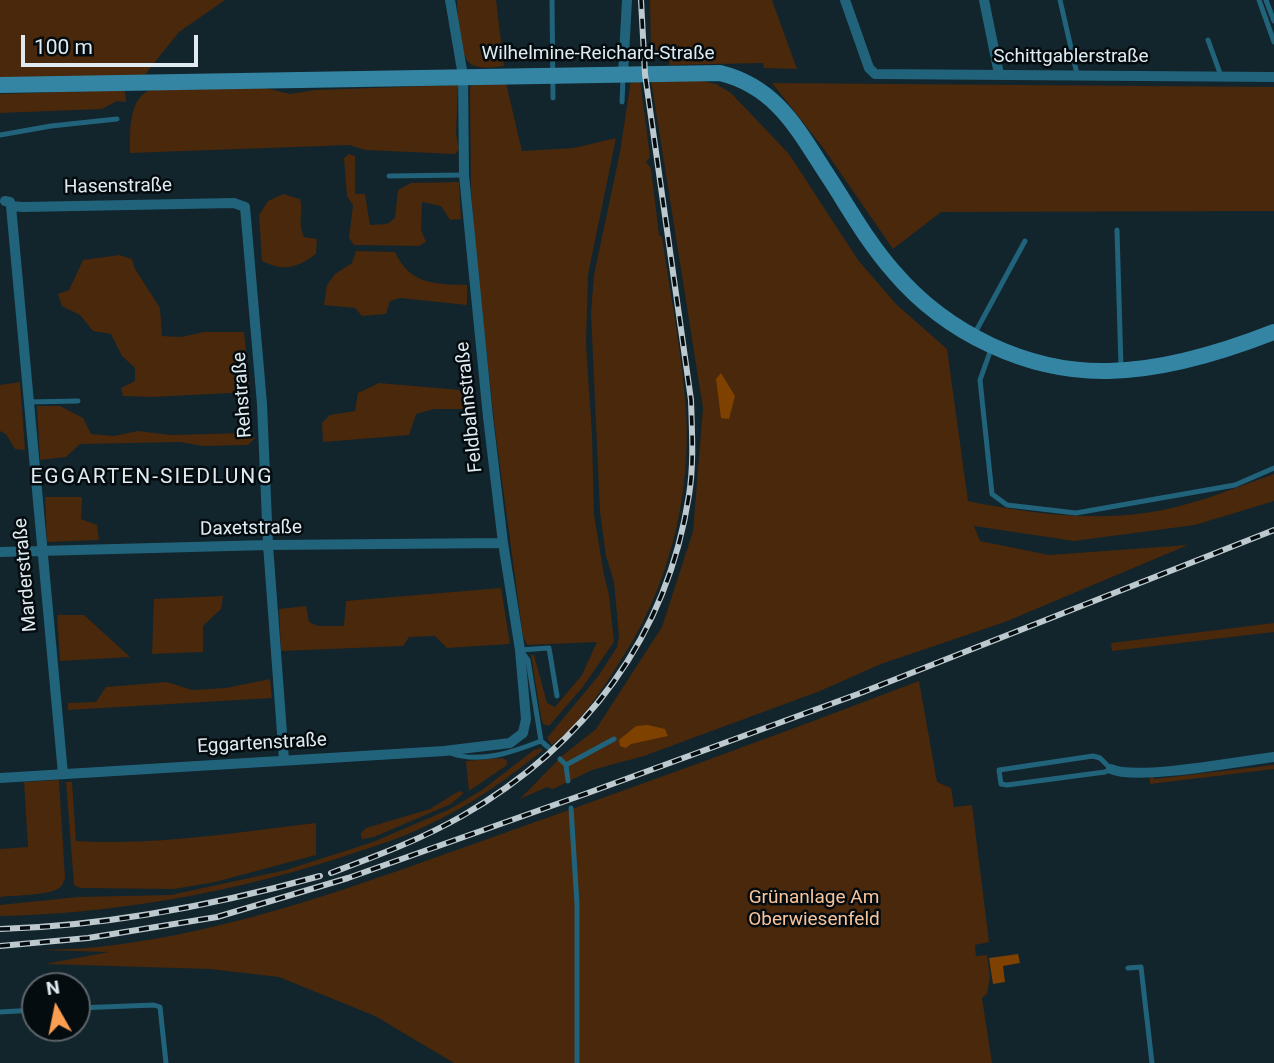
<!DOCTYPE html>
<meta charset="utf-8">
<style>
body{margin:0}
#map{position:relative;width:1274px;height:1063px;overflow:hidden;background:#12242c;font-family:Roboto,sans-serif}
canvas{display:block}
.north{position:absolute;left:21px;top:972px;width:70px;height:70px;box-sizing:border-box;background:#050c10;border:2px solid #5c656a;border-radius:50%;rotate:351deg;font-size:19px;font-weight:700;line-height:28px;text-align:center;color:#dfebf0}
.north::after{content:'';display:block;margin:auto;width:24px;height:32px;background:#fb9e51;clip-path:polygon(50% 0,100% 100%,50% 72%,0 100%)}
.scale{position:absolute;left:21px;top:35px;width:177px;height:32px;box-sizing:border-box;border:4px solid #dfebf0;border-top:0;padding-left:9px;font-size:21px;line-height:24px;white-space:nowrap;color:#dfebf0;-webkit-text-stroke:5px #050c10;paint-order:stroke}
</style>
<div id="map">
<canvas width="1274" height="1063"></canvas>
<div class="north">N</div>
<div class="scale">100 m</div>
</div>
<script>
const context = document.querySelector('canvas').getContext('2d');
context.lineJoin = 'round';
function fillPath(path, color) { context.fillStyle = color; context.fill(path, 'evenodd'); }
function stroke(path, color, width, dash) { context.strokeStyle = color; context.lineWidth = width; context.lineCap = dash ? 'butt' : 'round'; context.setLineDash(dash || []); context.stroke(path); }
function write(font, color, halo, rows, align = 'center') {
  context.font = font + ' Roboto,sans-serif'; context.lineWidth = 5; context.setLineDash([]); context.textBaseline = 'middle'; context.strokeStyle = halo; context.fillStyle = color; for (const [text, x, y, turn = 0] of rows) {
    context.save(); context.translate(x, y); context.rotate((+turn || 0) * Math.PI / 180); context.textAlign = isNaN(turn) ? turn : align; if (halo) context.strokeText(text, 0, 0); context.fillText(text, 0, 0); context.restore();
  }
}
fillPath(new Path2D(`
 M0,0H225L179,32L143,77H0Z
 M457,0H496L504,66C494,67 480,70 471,64C458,55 458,15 457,0Z
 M650,0H772L797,69L764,68L763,63L669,65L670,56H651Z
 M694,79L716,84L731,93L789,154L858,260L897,305L947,349L968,501C1027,513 1085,521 1145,513C1189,507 1232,489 1274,474V501L1195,525L1074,541L974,526L980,541L1049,555L1188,545L1005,622L881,664L820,691L644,756L592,770L553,789L547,787L520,799L562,756L596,729L662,627L693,531L703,408L651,80Z
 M631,80H640L650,157L646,162L651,168L659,235L662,237C670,294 682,352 686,411C691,500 668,589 619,663C600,693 580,723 552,745L547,738L599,675L617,647L619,636L614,582L606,556L600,512L591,313L594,275L620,152Z
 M506,83L522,151L574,148L616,138L588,275L586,344L592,434L594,515L604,575L609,595L614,642L582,688L549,726L543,724L541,717L531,655H534L547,703L555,707L582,675L597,642L527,645L523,636L495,429L476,255L471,190L470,88L472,84Z
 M772,83L1274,87V211L941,212L893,249L824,149Z
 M458,85L456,134L459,149L455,154L365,150L350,145L130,153C130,133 128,99 150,90L265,88L290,94L315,90Z
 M122,90L125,92L126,102L117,101L102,109L0,113V94Z
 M349,154L355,156V194H365L370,225L387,224L395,218L398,190L411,183L459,182L461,219L450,220L441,206L422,202L421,230L426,242L419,246L354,245L349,238L353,205L347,196L344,158Z
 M283,194L300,199C304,213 297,221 304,237L317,239L316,254C296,268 285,272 262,261L259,215L268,201Z
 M356,251L395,252C410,285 435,284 467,285V305L400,298L390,301L386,314L362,316L355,308L324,305L327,285L335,274L352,263Z
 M119,255L132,259L135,269L160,308L162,336L181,337L204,332H244L250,392L152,397L123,396L121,388L135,381V368L122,356L111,334L93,331L80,315L62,306L58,294L69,290L83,260Z
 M20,382L25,450L15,449L6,434L0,431V385Z
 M379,383L472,391L474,409H434L416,414L409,435L323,442L322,423L330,415L355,411L358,393Z
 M37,406H60L83,418L91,434L114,436L138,431L171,435L244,433L255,438L248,445L202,446L180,442L80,444L66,457L40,460Z
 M45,497H82L81,519L97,525L99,540L47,542Z
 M501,588L510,644L447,648L435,636L409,637L403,646L281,651L279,609L306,606L309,622L318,626H344L346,601Z
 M223,596L221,609L203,626V652L152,654L154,599Z
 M57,615H84L130,657L60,661Z
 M1274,623V632L1112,651L1111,643Z
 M270,679L272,698L68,710V703L96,702L106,687L167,682L192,690L226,688Z
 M919,681L937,782L951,788L954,807L972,805L989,942L975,945L976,956L987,955L990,976L987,994L982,998L992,1063H454L375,1016L279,977L210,969L45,964L109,952L40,950C59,949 79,949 98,947C236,932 366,882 496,836C637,786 778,735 919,681Z
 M541,748L542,751C506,780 468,807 426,826C397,840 366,849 336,859C229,893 112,914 0,916V905L78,897L171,895L286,870L373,842L450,809L482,790L534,750Z
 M503,758L507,761V765L469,791L466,761Z
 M1274,765V769L1150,784L1149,776H1153L1154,779Z
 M59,780L65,878C63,883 63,885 59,888C47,896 14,895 0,897V849L28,847L24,782Z
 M66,782H72L76,841C156,846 237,832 316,823V855L215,882L174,889L80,888L74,885Z
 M459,791L464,793L451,804L374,837L362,839L361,833L366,828L430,809Z`), '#49280c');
fillPath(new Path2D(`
 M721,373L735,396L729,419L721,418L716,379Z
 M648,725L665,729L668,736L631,744L626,748L620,746L619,740L636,726Z
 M1018,954L1020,963L1003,966L1005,982L993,984L989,958Z`), '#7e4100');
stroke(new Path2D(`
 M552,0L553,98
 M1060,0L1077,74
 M1259,0L1274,42
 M1266,0L1274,21
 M1208,40L1221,76
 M622,102L623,77
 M0,135L51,126L117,119
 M389,176L464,175
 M1117,230L1121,367
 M975,333L1025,241
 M991,349L980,380L992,494L1007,505L1076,513L1235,485L1274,468
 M28,402L78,401
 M520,650L549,648L557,696
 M522,652L528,660L541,741L548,747
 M450,753C480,764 513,752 541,741
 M1093,756L1100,758L1111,769L1105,772L1007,785L1001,784L999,770Z
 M560,759L566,765L568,781
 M566,765L614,739
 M571,808L577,904V1063
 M1128,968L1141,967L1152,1063
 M77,1008L154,1005L160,1007L166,1063
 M0,1012L35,1010`), '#21637b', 5);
stroke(new Path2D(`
 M845,0L869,68L875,74L1274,77
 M984,0L999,74
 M623,74L627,0
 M5,201L10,202L11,206L23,207L234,203L245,207L262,404L268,545L284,760
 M11,206L63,774
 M0,552L268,545L503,543
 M1111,769C1136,781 1241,761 1274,757
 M0,778L444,751L510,743L523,733L526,719L520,650L503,543L488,417L464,175L463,76L450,0`), '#21637b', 10);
stroke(new Path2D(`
 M0,85L720,73C777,87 798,130 828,176C849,208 868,243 894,272C946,333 1028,373 1109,371C1164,370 1223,352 1274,332`), '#3385a3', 16);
const rail = new Path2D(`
 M331,873C376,856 420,840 462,816C585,745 667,637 689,495C694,464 692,432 691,400L645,74L641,0
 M0,929C109,926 215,905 320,876
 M0,946L88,938L217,917L348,878L585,794L858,694L1274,530`);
stroke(rail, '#bcc9ce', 6);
stroke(rail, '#050c10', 3.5, [10]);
write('19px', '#dfebf0', '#050c10', [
 ["Wilhelmine-Reichard-Straße",598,54],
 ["Schittgablerstraße",1071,57],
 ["Hasenstraße",118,187,-1],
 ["Rehstraße",243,395,-94],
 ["Feldbahnstraße",470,407,-96],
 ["Daxetstraße",251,529,-1],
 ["Marderstraße",26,575,-95],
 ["Eggartenstraße",262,744,-3]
]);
write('19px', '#f9c39b', '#050c10', [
 ["Grünanlage Am",814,898],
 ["Oberwiesenfeld",814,920]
]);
context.letterSpacing = '2px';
write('21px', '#dfebf0', '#050c10', [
 ["EGGARTEN-SIEDLUNG",152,478]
]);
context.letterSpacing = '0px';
</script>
